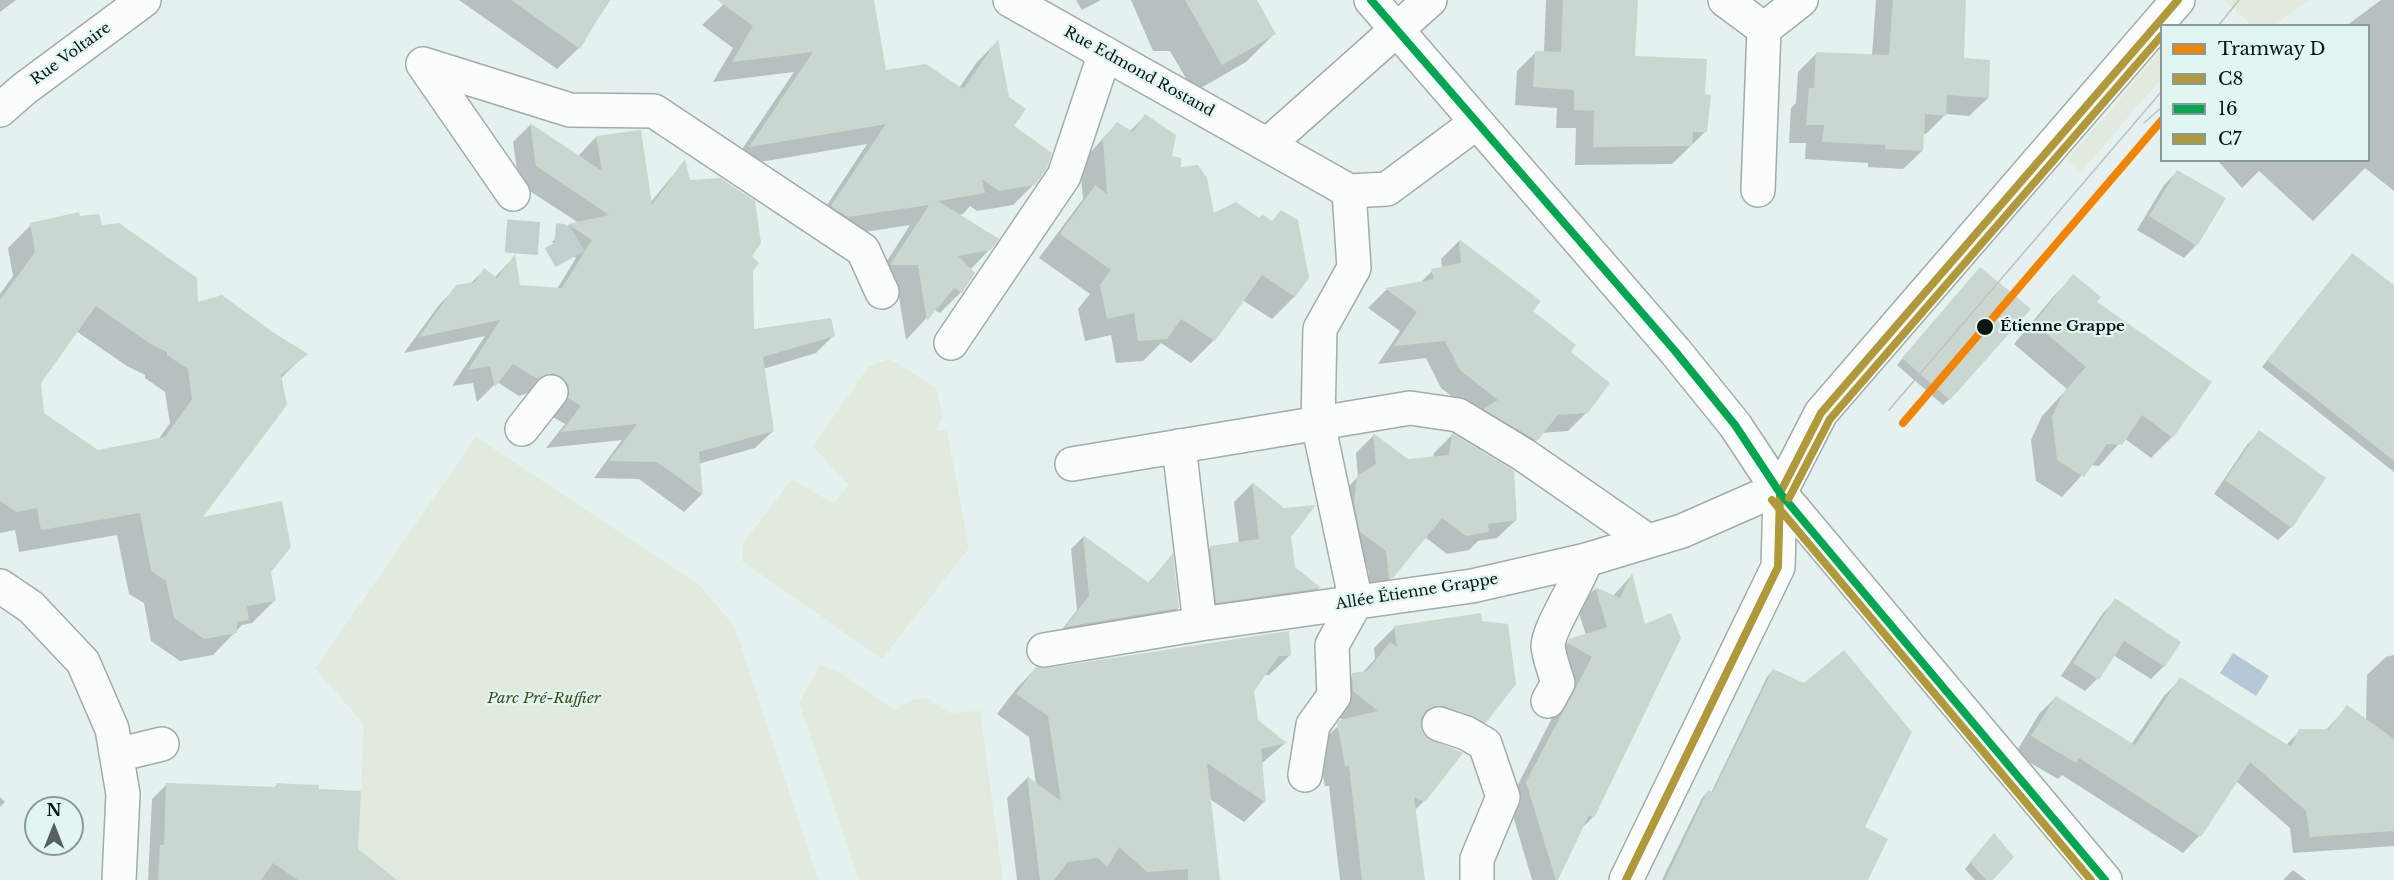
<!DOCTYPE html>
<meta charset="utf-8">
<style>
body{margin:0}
#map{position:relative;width:2394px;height:880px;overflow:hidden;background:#e4f1ee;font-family:"Libre Baskerville",serif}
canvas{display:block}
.legend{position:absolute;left:2160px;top:24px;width:210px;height:138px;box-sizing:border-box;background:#dff6f2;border:2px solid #8b9c98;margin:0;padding:8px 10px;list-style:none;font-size:18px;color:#0c1412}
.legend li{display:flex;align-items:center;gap:12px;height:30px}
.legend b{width:30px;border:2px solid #8b9c98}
.north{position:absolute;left:24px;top:796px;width:60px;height:60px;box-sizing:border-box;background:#dff6f2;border:2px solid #8b9c98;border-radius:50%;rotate:0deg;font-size:16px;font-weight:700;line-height:24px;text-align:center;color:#0c1412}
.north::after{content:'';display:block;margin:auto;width:21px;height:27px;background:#58615f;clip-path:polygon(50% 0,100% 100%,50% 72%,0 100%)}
</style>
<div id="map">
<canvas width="2394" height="880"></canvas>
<ul class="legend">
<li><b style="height:8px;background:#f18403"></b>Tramway D</li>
<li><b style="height:8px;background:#af993b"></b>C8</li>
<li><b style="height:8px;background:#00a651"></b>16</li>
<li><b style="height:8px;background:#af993b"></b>C7</li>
</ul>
<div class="north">N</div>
</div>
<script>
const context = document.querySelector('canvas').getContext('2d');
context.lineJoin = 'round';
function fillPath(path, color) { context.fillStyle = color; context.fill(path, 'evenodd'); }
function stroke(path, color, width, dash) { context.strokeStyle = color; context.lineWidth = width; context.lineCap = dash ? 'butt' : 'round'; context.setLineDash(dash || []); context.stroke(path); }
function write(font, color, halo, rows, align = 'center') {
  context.font = font + ' "Libre Baskerville",serif'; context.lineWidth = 4.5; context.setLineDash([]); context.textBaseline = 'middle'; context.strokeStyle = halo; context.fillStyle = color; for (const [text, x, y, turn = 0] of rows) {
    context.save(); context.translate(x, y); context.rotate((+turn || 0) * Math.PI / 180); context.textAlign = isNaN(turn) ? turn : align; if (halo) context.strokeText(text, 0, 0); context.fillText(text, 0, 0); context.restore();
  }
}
fillPath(new Path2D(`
 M2224,0H2309L2275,25H2251Z
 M2161,51V79L2081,172L2068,159Z
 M890,359L936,388L943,416L936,430L947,431L969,548L882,659L742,561L743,543L792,479L834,504L848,485L813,446L869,366Z
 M476,437L699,585L735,627L818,880H372L381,867L358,849L364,724L315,669Z
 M820,665L839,672L895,710L911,700L927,698L949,713L980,711L1003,880H859L799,703Z`), '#e2eadd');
fillPath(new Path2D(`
 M2233,653L2269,676L2256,696L2220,673Z`), '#b5c8d8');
fillPath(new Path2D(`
 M0,0H16L0,12Z
 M459,0H610L579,48L557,69Z
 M743,0H864L884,72L959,88L977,62L997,42L1012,126L1034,184L1013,205L977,211L970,206L963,214L957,215L990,249L970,270L961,292L940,313L934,310L906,340L897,285L871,286L910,225L826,238L812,228L867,144L730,167L794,72L713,82L733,48L702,25L723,5Z
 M1076,0H1101L1082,10Z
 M1131,0H1255L1274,34L1246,62L1194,92L1170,51H1153Z
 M1546,0H1636L1634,57L1706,131L1672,164L1575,165L1576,128H1556L1557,108L1515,105L1517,71L1535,53H1544Z
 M1876,0H1965L1962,59L1988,98L1969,116L1946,114L1926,134L1923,133L1922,151L1903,169L1868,167V163L1805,159L1806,143H1789L1791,108L1796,103L1798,72L1817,53L1872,56Z
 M2381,0H2394V191L2365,168L2313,221L2259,171L2242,188L2217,160H2368V26H2346Z
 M1145,116L1213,216L1307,278L1294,297L1272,319L1242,300L1214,340L1191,363L1161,343L1143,361L1116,363L1111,335L1085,341L1078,309L1090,294L1039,258L1083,199L1080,164L1117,123L1130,131Z
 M530,125L579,158V155L596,137L650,203L684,162L688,181L750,256L753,331L833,336L816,353L763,369L773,431L755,448L698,464L701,495L684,512L639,479L594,478L622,440L546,448L565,424L551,416L535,390L519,396L497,382L477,402L473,383L452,386L485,336L404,353L439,305L457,287L470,284L484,270L494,278L514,257L519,286L557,289L576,258L552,242L569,225L579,223L519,184L513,142Z
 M2177,172L2196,245L2184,258L2137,230L2164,185Z
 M79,217L100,227L197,304L273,335L306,354L280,379L199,519L270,572L275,600L252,623L242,625L213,655L180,661L151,641L144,603L129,594L117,535L19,552L15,530L0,533V294L13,276L8,248L31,225ZM76,331L127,366L145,375V378L165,392L170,423L158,440L98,452L43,414L39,383Z
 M1459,241L1569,353L1587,412L1568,431L1542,433L1517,459L1478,416L1441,388L1426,358L1378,364L1400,331L1368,308L1386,290L1419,284L1432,271L1442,269L1441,259Z
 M2346,261L2394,287V472L2262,367Z
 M1974,275L1949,399L1943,405L1897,365Z
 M2074,276L2095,303L2172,437L2151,458L2124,438L2099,466L2091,465L2062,497L2036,481L2031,440L2042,416L2067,389L2014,344L2053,297Z
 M2260,432L2324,478L2291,527L2278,540L2214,494L2247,445Z
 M1374,435L1408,461L1433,458L1434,453L1452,435L1516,520L1497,538L1478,541L1469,550L1447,554L1425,537L1392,577L1371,596L1368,569L1342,550L1339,496L1358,477L1356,453Z
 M1252,484L1284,510L1294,568L1319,588L1301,606L1198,620L1192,566L1210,548L1239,543L1234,502Z
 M1083,537L1147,584L1172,556L1178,608L1165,621L1055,639L1077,610L1071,549Z
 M1631,576L1593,817L1581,829L1557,880H1532L1509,802L1574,675L1550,661L1570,640L1586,635L1577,607L1595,589L1613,596Z
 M2116,600L2164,666L2151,679L2113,655L2097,679L2085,691L2061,676L2103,613Z
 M1395,627L1485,722L1464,743L1419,726L1424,801L1415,810L1423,880H1337H1340L1329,786H1325L1317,745L1344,721L1332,711V696L1353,675L1363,672L1375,659L1374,648Z
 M1290,655L1269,675H1263L1253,690L1257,720L1285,743L1261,764L1264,802L1244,822L1210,799L1219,880H1017L1007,798L1027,778L1036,784L1029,737L997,714L1016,689L1036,668L1047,670Z
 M2394,655V846L2293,853L2290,828L2236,781L2199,836L2183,853L2062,775L2058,779L2015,754L2039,714L2056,697L2131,745L2164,696L2181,679L2286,745L2300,731L2326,730L2347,707L2366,721L2367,675L2386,657Z
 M1773,670L1863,828L1866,880H1662L1702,798L1708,792L1711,793L1767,677Z
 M167,784L273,789L277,785L357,850L370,880H148L152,799Z
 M0,797L5,802L0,807Z
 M1988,841L1991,880H1975L1965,869Z
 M2293,870L2306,880H2283Z`), '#0003');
fillPath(new Path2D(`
 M511,0H609L580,49Z
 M717,0H874L886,70L926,64L963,89L998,39L1009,97L1026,109L1014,126L1052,153L1047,168L1035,185L999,191L982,179L985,193L938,201L999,239L991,250L958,256L975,273L962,293L954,288L927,321L918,265H890L929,205L848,217L831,206L886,124L749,147L813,52L732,62L753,26Z
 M1185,0H1257L1276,34L1222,65Z
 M1563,0H1638L1635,56L1707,59L1705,94L1711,95L1707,132H1693L1692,146L1593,147L1594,111L1574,110V90L1533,87L1535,51L1561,52Z
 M1893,0H1966L1964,58L1990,60L1989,98L1947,95L1946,116L1925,114L1923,151L1885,149V145L1822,142L1824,125H1806L1809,88H1814L1816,52L1889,55Z
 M1145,114L1176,135L1172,156L1181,158V167L1198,165L1207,178L1214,213L1236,202L1259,218L1262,214L1272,221L1281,210L1298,220L1309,278L1295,297L1262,275L1215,341L1181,319L1167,339L1138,341L1134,313L1107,319L1100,285L1111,270L1060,234L1095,185L1107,194L1103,140L1117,122L1133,132Z
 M530,123L602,171L596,136L641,130L652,205L685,159L690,180L720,178L755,201L761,243L752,256L759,263L753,271L754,329L831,318L835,336L763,357L774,431L699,452L703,495L657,462L609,461L637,424L561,432L581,406L568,398L569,386L562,377L553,373L538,379L513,364L495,387L490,366L468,370L500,320L419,337L456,285L475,282L484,268L497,278L515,254L520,285L562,288L592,240L568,224L609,215L536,166Z
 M2177,170L2226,198L2197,246L2149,216Z
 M79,212L80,216L99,214L102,225L119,223L197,278L198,302L222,295L274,333L308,354L281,375L287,405L203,517L282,501L291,547L271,572L276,601L247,606L249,620L237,622V633L204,639L174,618L166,581L151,571L140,513L41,530L37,508L16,512L0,501V300L35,252L30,223ZM96,306L149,343L167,352V355L188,369L192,399L165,437L98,450L44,413L41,383Z
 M1459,239L1541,301L1533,311L1576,345L1571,352L1610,383L1588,413L1558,415L1537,441L1483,409L1498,400L1460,370L1445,341L1394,346L1417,312L1385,288L1434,279L1431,269L1461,263Z
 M2352,253L2394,285V461L2267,360Z
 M1980,267L2031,309L1950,400L1902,358Z
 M2073,274L2101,297L2097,302L2212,382L2173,438L2142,415L2122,445L2107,444L2084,477L2057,460L2052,417L2063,393L2086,367L2034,323Z
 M2259,430L2326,478L2292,528L2225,480Z
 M1373,433L1408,459L1449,455L1452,433L1514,471L1517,520L1488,524L1489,532L1466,536L1442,518L1393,578L1389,579L1386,551L1360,532L1354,501L1357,476L1376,464Z
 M1252,482L1284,508L1316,505L1291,537L1295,567L1321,588L1216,603L1210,546L1259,539Z
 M1083,535L1149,583L1173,553L1179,608L1065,627L1089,596Z
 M1632,573L1645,624L1671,613L1681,638L1594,818L1589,815L1558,880H1556L1526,782L1592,657L1568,643L1569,639L1607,627L1595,587L1620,598Z
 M2115,598L2181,642L2165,667L2124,641L2099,680L2073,663Z
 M1481,613L1482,621L1508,624L1516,684L1486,723L1445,706H1435L1426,710L1421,719V727L1425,736L1463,753L1425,802L1414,797L1425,880H1362L1349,766H1345L1337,723L1340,720L1378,711L1353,691L1352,673L1367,671L1390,642L1397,647L1394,626Z
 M1289,631L1291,655L1279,656L1254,691L1258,720L1287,743L1261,749L1266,803L1207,763L1220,880H1188V869L1147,872L1119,847L1107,867L1098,858L1068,862L1054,880H1040L1027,776L1061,801L1048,716L1016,694L1036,667L1047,668Z
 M1844,650L1912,732L1865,827L1888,839L1868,880H1665L1708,790L1713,792L1773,669L1804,683Z
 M2180,677L2291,747L2299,729H2329L2347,705L2394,739V831L2310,837L2306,811L2250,762L2201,837L2079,758L2076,763L2031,736L2056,696L2135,745Z
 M166,783L277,787L276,783L294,784L319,785V789L361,791L358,849L397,880H298L273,863L261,880H158L160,845H164Z
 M1994,833L2014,857L1993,880H1986L1970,862Z`), '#cad6d0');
stroke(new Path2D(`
 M506,236L559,240L570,259`), '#c4d0cd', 33, [33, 16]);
const minor = new Path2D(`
 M1010,0L1349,191L1387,189L1476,123
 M1371,0L1675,351L1735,425L1780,493L2105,880
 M1725,0L1764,29L1801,0
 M423,64L570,110L654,111L863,250L882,292
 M423,64L513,194
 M0,110L24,89L144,0
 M1267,145L1430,0
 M1758,190L1764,29
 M951,343L1064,176L1105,53
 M522,429L551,392
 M1179,446L1200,624
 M1072,464L1410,408L1458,415L1524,455L1648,541
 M0,586L31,607L83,662L112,729L123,794L119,880
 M1044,650L1200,624L1472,586L1586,560L1682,531L1757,498L1780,493
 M1548,701L1558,683C1555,672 1549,658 1548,646C1548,629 1579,582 1586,560
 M1439,724L1466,733L1485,744L1503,797L1477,859V880
 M117,755L162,744
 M1305,775L1313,725L1334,696L1332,645L1356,602L1318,423L1320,329L1354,268L1349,191
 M1626,880L1778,567L1780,493L1821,413L2178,0`);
stroke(minor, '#a3acaa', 36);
stroke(minor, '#fbfdfc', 33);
stroke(new Path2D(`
 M2218,26L2239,0
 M2144,123L2162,107
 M1889,410L2162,91`), '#bec1c0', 1.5);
stroke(new Path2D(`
 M1626,880L1778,567L1780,493L1821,413L2178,0`), '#af993b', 8);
stroke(new Path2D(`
 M1371,0L1675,351L1735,425L1780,493L2105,880`), '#00a651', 8);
stroke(new Path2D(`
 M1789,498L1830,419L2162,35
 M1772,500L2091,880`), '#af993b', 8);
stroke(new Path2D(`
 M1903,423L2162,120`), '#f18403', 8);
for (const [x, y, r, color] of [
 [1985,327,9,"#0c1412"]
]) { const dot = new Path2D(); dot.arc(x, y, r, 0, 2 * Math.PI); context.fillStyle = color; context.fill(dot); stroke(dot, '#dff6f2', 2); }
write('15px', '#0c1412', '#dff6f2', [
 ["Rue Voltaire",71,54,-36],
 ["Rue Edmond Rostand",1139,72,29],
 ["Allée Étienne Grappe",1417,592,-9]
]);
write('bold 15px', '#0c1412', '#dff6f2', [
 ["Étienne Grappe",2000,327]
], 'left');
write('italic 15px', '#444917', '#dff6f2', [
 ["Parc Pré-Ruffier",544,699]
]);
</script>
